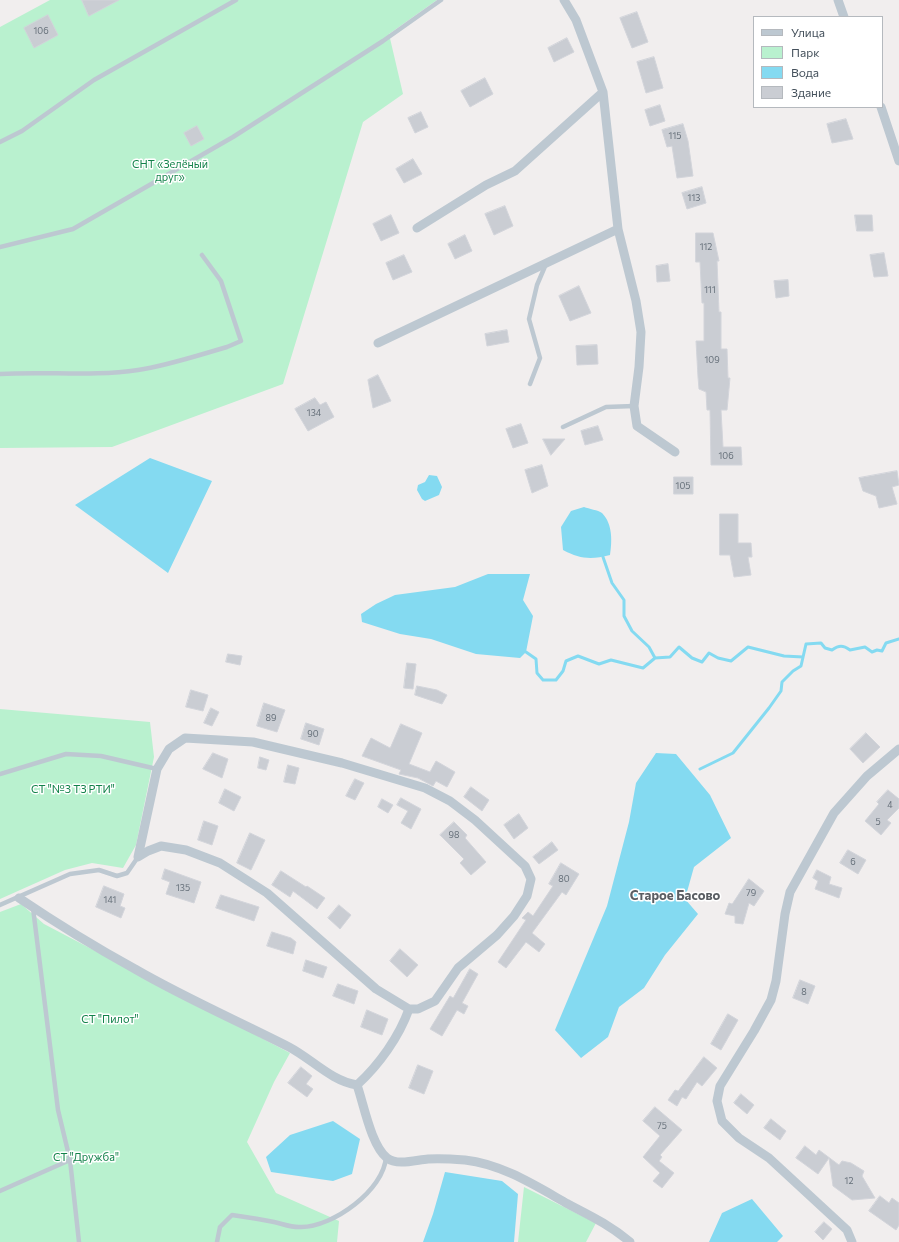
<!DOCTYPE html>
<meta charset="utf-8">
<style>
body{margin:0}
#map{position:relative;width:899px;height:1242px;overflow:hidden;background:#f1eeee;font-family:Commissioner,sans-serif}
canvas{display:block}
.legend{position:absolute;left:753px;top:16px;width:130px;height:92px;box-sizing:border-box;background:#fff;border:1px solid #b5b9be;margin:0;padding:5px 7px;list-style:none;font-size:12px;color:#45515c}
.legend li{display:flex;align-items:center;gap:8px;height:20px}
.legend b{width:20px;border:1px solid #b5b9be}
</style>
<div id="map">
<canvas width="899" height="1242"></canvas>
<ul class="legend">
<li><b style="height:5px;background:#bdc8d1"></b>Улица</li>
<li><b style="height:11px;background:#b9f1cf"></b>Парк</li>
<li><b style="height:11px;background:#84daf1"></b>Вода</li>
<li><b style="height:11px;background:#cacdd3"></b>Здание</li>
</ul>
</div>
<script>
const context = document.querySelector('canvas').getContext('2d');
context.lineJoin = 'round';
function fillPath(path, color) { context.fillStyle = color; context.fill(path, 'evenodd'); }
function stroke(path, color, width, dash) { context.strokeStyle = color; context.lineWidth = width; context.lineCap = dash ? 'butt' : 'round'; context.setLineDash(dash || []); context.stroke(path); }
function write(font, color, halo, rows, align = 'center') {
  context.font = font + ' Commissioner,sans-serif'; context.lineWidth = 3; context.setLineDash([]); context.textBaseline = 'middle'; context.strokeStyle = halo; context.fillStyle = color; for (const [text, x, y, turn = 0] of rows) {
    context.save(); context.translate(x, y); context.rotate((+turn || 0) * Math.PI / 180); context.textAlign = isNaN(turn) ? turn : align; if (halo) context.strokeText(text, 0, 0); context.fillText(text, 0, 0); context.restore();
  }
}
fillPath(new Path2D(`
 M50,0H437L389,34L403,94L363,122L283,384L112,447L0,448V27Z
 M0,709L150,722L154,757L136,845L123,868L92,863L65,870L0,899Z
 M21,904L44,924L290,1053L274,1082L247,1142L276,1193L339,1221L337,1242H0V912Z
 M524,1187L596,1223L586,1242H518Z`), '#b9f1cf');
fillPath(new Path2D(`
 M150,458L212,481L168,573L75,505Z
 M429,475L437,476L442,487L439,495L425,501L422,499L417,490L418,485L425,482Z
 M584,507C589,509 598,510 602,513C613,524 612,542 610,555C591,560 580,559 563,550L561,527L571,511Z
 M488,574H530L523,600L533,616L526,652L520,658L476,654L431,639L400,634L362,622L361,614L376,604L395,595L455,587Z
 M656,753L676,754L710,795L731,838L694,867L685,899L698,914L665,955L644,988L619,1007L608,1037L581,1058L555,1030L607,906L629,822L636,783Z
 M333,1121L360,1139L352,1174L333,1181L271,1172L266,1157L290,1135Z
 M445,1172L502,1181L518,1194L514,1242H423L433,1214Z
 M752,1199L783,1236L777,1242H709L722,1213Z`), '#84daf1');
stroke(new Path2D(`
 M603,557L612,583L624,600V616L632,631L649,647L655,658
 M526,652L536,659L537,673L543,680H556L563,671L566,661L578,656L599,664L611,660L643,668L655,658L670,657L679,647L692,658L702,662L709,653L718,658L731,661L748,647L784,656L803,657
 M700,769L733,753L769,708L781,691L782,682L793,671L801,666L806,644L821,643L825,648L832,650C839,645 843,645 850,650L865,647L872,652L877,650L882,651L886,643L899,639`), '#84daf1', 3);
const building = new Path2D(`
 M82,0H119L89,16Z
 M637,12L648,42L632,48L620,18Z
 M48,15L58,35L34,48L24,28Z
 M567,38L574,52L554,62L548,48Z
 M654,57L663,88L646,93L637,62Z
 M485,78L493,94L470,107L461,91Z
 M660,105L665,121L650,126L645,110Z
 M421,112L428,127L415,133L408,118Z
 M846,119L853,139L832,143L827,124Z
 M683,124L688,141L693,176L677,178L672,146L667,147L662,130Z
 M197,126L204,139L191,146L184,133Z
 M413,159L422,174L404,183L396,169Z
 M702,187L706,203L687,209L682,193Z
 M505,206L513,226L494,235L485,214Z
 M391,215L399,233L381,241L373,224Z
 M855,215H872L873,231H857Z
 M696,233H713L719,261H717L719,312H721V349H727L728,378H730L727,410H721L723,447H741L742,465H711L710,410H707L706,392L699,389L698,377L696,341H704V303H702L700,262H696Z
 M465,235L472,251L455,259L448,244Z
 M884,253L888,276L874,277L870,255Z
 M404,255L412,272L393,280L386,263Z
 M668,264L670,281L657,282L656,266Z
 M788,280L789,296L776,298L774,281Z
 M579,286L591,313L570,321L559,296Z
 M507,330L509,342L487,346L485,334Z
 M597,345L598,364L577,365L576,346Z
 M378,375L391,401L373,408L368,380Z
 M315,398L320,405L326,402L334,417L308,431L295,409Z
 M521,424L528,443L513,448L506,429Z
 M598,426L603,440L585,445L581,431Z
 M543,439H565L551,455Z
 M542,465L548,486L532,493L525,470Z
 M897,471L899,485L892,487L897,504L879,508L876,496L863,491L859,478Z
 M674,477H693V494H674Z
 M720,514H738V543H751L752,557H748L751,575L734,577L730,555H720Z
 M228,654L242,656L240,665L226,662Z
 M407,663L416,664L413,689L404,688Z
 M417,686L437,690L447,695L442,704L415,695Z
 M191,690L208,695L203,711L186,707Z
 M264,703L285,710L277,732L257,726Z
 M211,708L219,712L212,726L204,723Z
 M306,723L324,729L319,745L301,739Z
 M401,724L422,733L409,764L430,772L436,761L455,772L447,787L436,781L433,786L418,778L399,774L401,770L362,756L371,738L390,748Z
 M866,733L880,747L863,763L850,749Z
 M213,753L228,759L222,778L203,769Z
 M260,757L269,760L266,770L258,768Z
 M288,765L299,768L295,784L284,782Z
 M355,779L364,783L355,800L346,796Z
 M471,787L489,800L482,811L464,797Z
 M225,789L241,797L234,811L219,803Z
 M888,790L899,799V808L887,820L891,823L881,835L865,821L879,804L877,802Z
 M401,798L421,809L411,829L401,823L408,811L397,805Z
 M382,799L393,805L388,813L378,807Z
 M519,814L528,828L514,839L504,825Z
 M204,821L218,826L212,845L198,840Z
 M454,822L467,835L465,838L486,862L471,875L460,863L464,859L440,835Z
 M250,833L265,840L251,870L237,863Z
 M552,842L558,850L539,864L533,857Z
 M848,850L866,860L858,874L840,863Z
 M561,863L579,874L566,895L562,892L532,933L545,944L539,952L526,942L506,968L498,962L526,920L522,918L528,912L533,916L553,886L549,884Z
 M165,869L201,882L194,903L166,894L170,882L162,879Z
 M817,870L831,877L829,884L842,888L839,898L815,889L818,881L813,878Z
 M281,871L306,887L307,886L325,898L317,909L293,891L290,897L272,885Z
 M749,879L764,891L754,906L749,903L743,924L735,923V916L725,914L729,903L732,904Z
 M104,886L124,894L120,906L125,908L121,918L96,907Z
 M221,895L259,907L254,921L216,908Z
 M339,905L351,915L340,929L328,918Z
 M272,932L291,938L296,942L293,954L267,946Z
 M400,949L418,965L407,977L390,961Z
 M306,960L327,967L323,978L303,971Z
 M470,969L478,974L462,1003L468,1006L464,1014L457,1010L442,1036L430,1029L450,996L453,998Z
 M800,980L815,986L808,1004L793,998Z
 M338,984L358,991L354,1004L333,996Z
 M367,1010L388,1019L382,1035L361,1027Z
 M728,1014L738,1020L721,1050L711,1044Z
 M704,1057L717,1068L702,1086L697,1082L686,1099L682,1097L677,1106L668,1100L675,1090L678,1091Z
 M418,1065L433,1071L424,1094L409,1088Z
 M301,1067L312,1076L306,1084L313,1089L307,1097L288,1083Z
 M741,1094L754,1105L747,1114L734,1103Z
 M655,1107L682,1130L660,1155L662,1157L659,1161L674,1173L662,1188L653,1181L660,1173L643,1157L660,1136L643,1121Z
 M771,1119L786,1131L780,1140L764,1128Z
 M805,1146L816,1155L819,1150L839,1165L842,1161L851,1163L864,1171L862,1176L875,1198L852,1200L833,1186L829,1158L818,1174L796,1158Z
 M880,1196L889,1203L892,1198L899,1203V1225L896,1230L869,1211Z
 M824,1222L832,1229L823,1240L815,1232Z`);
fillPath(building, '#cacdd3');
stroke(building, '#d2d4da', 1);
stroke(new Path2D(`
 M0,142L22,131L94,80L236,0
 M0,247L73,229L233,137L383,41L441,0
 M0,374C46,371 92,377 138,370C166,366 199,355 227,347L241,341L221,281L202,255
 M530,384L540,358L529,319L537,285L546,264
 M563,427L606,407L634,406
 M0,774L66,754L101,756L157,769
 M0,905L70,874L99,870L117,876L127,873L138,857
 M70,1160L79,1242
 M0,1191L70,1160L58,1110L33,908
 M217,1242L220,1227L232,1215C246,1217 260,1219 274,1222C283,1224 293,1228 301,1227C333,1227 384,1190 386,1157`), '#bdc8d1', 4.5);
stroke(new Path2D(`
 M564,0L576,20L603,92L618,229L636,301L641,332L639,367L634,406L637,426L675,452
 M838,0L844,17
 M881,107L899,161
 M417,228L486,185L515,171L603,92
 M378,343L618,229
 M185,738L253,742L342,763L425,788L450,801L475,820L525,866L531,879L527,896L514,916L497,935L458,968L435,1001L418,1009H409L376,989L267,893L220,863L186,850L161,846L148,851L138,857L157,769L169,749Z
 M19,898C56,923 95,947 135,969C185,998 238,1021 289,1047C312,1059 331,1081 357,1085
 M409,1009C399,1037 379,1065 357,1085C364,1105 371,1145 387,1158C397,1166 416,1160 428,1159C440,1158 453,1159 465,1160C502,1164 536,1186 568,1204C591,1216 610,1225 630,1242
 M852,1242L847,1230L769,1158L739,1138L722,1121L717,1101L720,1086L754,1031L771,1000L776,981L785,914L790,892L834,813L867,776L899,749`), '#bdc8d1', 9);
write('9px', '#66707a', null, [
 ["106",41,31],
 ["115",675,136],
 ["113",694,198],
 ["112",706,247],
 ["111",710,290],
 ["109",712,360],
 ["134",314,413],
 ["106",726,456],
 ["105",683,486],
 ["89",271,718],
 ["90",313,734],
 ["4",890,805],
 ["5",878,822],
 ["98",454,835],
 ["6",853,862],
 ["80",564,879],
 ["135",183,888],
 ["79",751,893],
 ["141",110,900],
 ["8",804,992],
 ["75",662,1126],
 ["12",849,1181]
]);
write('11px', '#12824a', '#fff', [
 ["СНТ «Зелёный",170,164],
 ["друг»",170,177],
 ["СТ \"№3 ТЗ РТИ\"",73,789],
 ["СТ \"Пилот\"",110,1019],
 ["СТ \"Дружба\"",86,1157]
]);
write('bold 13px', '#5a5e63', '#fff', [
 ["Старое Басово",675,896]
]);
</script>
